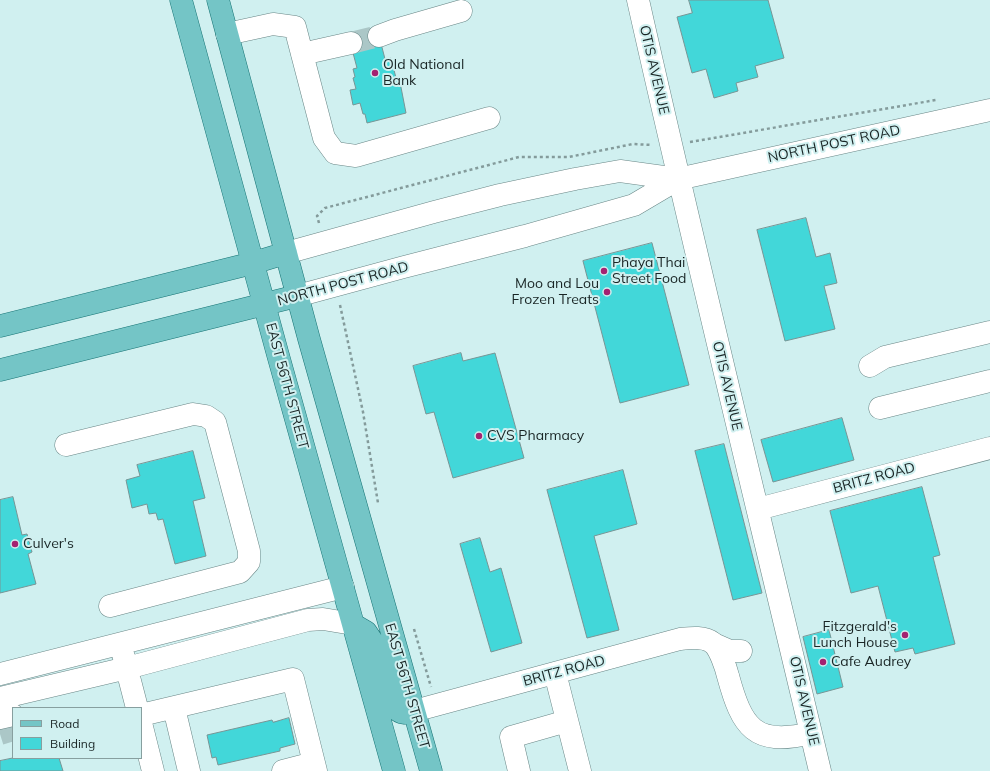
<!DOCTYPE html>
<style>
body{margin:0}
#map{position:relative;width:990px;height:771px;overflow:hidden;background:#d0f0f0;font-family:Mulish,sans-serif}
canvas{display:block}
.legend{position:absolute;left:12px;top:707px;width:130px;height:52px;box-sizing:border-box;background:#d0f0f0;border:1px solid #879f9f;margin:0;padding:5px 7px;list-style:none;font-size:12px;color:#192525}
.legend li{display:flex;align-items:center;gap:8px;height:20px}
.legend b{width:20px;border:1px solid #879f9f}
</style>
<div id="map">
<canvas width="990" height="771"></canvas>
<ul class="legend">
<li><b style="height:5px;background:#74c5c6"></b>Road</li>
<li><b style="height:11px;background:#42d7d9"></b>Building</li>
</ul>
</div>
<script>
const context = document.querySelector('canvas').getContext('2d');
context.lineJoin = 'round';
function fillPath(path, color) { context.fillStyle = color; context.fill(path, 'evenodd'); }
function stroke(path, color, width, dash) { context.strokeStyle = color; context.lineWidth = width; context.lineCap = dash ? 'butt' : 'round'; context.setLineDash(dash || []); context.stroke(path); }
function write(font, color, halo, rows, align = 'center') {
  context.font = font + ' Mulish,sans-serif'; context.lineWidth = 4; context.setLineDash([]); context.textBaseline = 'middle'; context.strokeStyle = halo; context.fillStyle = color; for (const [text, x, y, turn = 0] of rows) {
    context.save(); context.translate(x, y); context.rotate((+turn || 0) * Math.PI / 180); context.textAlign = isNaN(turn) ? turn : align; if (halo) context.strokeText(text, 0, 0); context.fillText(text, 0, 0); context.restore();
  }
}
const building = new Path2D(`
 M689,0H768L784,58L755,66L758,77L736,83L738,91L714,98L706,69L692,73L677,17L692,13Z
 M377,28L385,59L391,58L396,78L399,77L406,113L367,123L365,114H363L360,103L353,105L350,90L356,89L353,78L355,77L353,69L357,68L348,34Z
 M806,218L816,257L830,253L837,283L824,286L835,329L785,341L757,230Z
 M652,243L689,385L620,403L583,261Z
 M461,353L463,361L495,353L524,458L453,478L434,412L426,414L413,366Z
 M842,418L854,460L773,482L761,440Z
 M724,444L762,593L733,600L695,451Z
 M193,451L205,498L193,501L206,556L175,564L163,519L158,520L156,513L149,514L147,504L132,508L126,480L140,476L137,465Z
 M623,470L637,524L594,536L619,630L587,638L547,490Z
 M922,487L940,555L933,557L955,644L915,654L913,648L895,652L878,586L851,593L830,511Z
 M13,497L22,535L27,534L32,552L28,554L36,584L0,593V500Z
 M480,538L490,572L501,568L522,643L491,652L460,544Z
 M829,630L843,687L817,694L803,637Z
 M289,718L295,744L280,748V751L218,765L216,757L212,758L207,735L272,720L273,722Z
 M13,758H59L63,771H0V761Z`);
fillPath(building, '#42d7d9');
stroke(building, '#779595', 1);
stroke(new Path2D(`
 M351,43L379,36
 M0,734L13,730`), '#abc7c7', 22, [22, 11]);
const minor = new Path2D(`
 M638,0C696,258 759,514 820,771
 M227,34L273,24L295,27L324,138L335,153L356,156L489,118
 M379,36L395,30L461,11
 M302,54L351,43
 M286,253L434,212L500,195L575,179L620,171L678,179
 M297,296L404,267L525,236L634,205L678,179L990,110
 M870,366L885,357L990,332
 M880,408L990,381
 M66,445L193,414L206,416L215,422L249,551V562L240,572L110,606
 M758,509L990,448
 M714,644L730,651H741
 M123,654L137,708
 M555,673L580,771
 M0,674L343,587
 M0,698L127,668L308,620L323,619L353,624
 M174,708L189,771
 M414,711L680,639C690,638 704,636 713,643C720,649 726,668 728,676C742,727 754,747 811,733
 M141,715L293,679L314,763
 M0,718L13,715
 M141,723L153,771
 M283,771L314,763L316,771
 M519,771L511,737L567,721`);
const major = new Path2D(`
 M181,0L278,355L394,771
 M218,0L309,339L431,771
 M0,326L253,263L286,253
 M0,370L297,296
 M354,625L366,632L376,647L395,708C401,714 406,714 414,711`);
stroke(minor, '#698686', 23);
stroke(major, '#187475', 23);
stroke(new Path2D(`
 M690,142L936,100
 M319,223L317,216L325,208L519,157H569L633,144L652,145
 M340,305L363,412L378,503
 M414,629L431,687`), '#849b9b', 2.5, [3, 3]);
stroke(minor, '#fff', 22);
stroke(major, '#74c5c6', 22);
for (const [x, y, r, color] of [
 [375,73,4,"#a42271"],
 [604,271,4,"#a42271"],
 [607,292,4,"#a42271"],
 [479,436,4,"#a42271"],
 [15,544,4,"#a42271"],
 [905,635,4,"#a42271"],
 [823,662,4,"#a42271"]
]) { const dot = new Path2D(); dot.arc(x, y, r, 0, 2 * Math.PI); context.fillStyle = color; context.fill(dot); stroke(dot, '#d0f0f0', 1.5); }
write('14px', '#192525', '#d0f0f0', [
 ["Old National",383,65],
 ["Bank",383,81],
 ["Phaya Thai",612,263],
 ["Street Food",612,279],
 ["Moo and Lou",599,284,"right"],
 ["Frozen Treats",599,300,"right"],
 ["CVS Pharmacy",487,436],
 ["Culver's",23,544],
 ["Fitzgerald's",897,627,"right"],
 ["Lunch House",897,643,"right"],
 ["Cafe Audrey",831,662]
], 'left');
write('14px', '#192525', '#d0f0f0', [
 ["OTIS AVENUE",654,70,77],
 ["NORTH POST ROAD",834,144,-12],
 ["NORTH POST ROAD",343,284,-15],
 ["EAST 56TH STREET",287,386,75],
 ["OTIS AVENUE",727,386,77],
 ["BRITZ ROAD",874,478,-15],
 ["BRITZ ROAD",564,671,-15],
 ["EAST 56TH STREET",407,686,74],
 ["OTIS AVENUE",804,701,77]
]);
</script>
